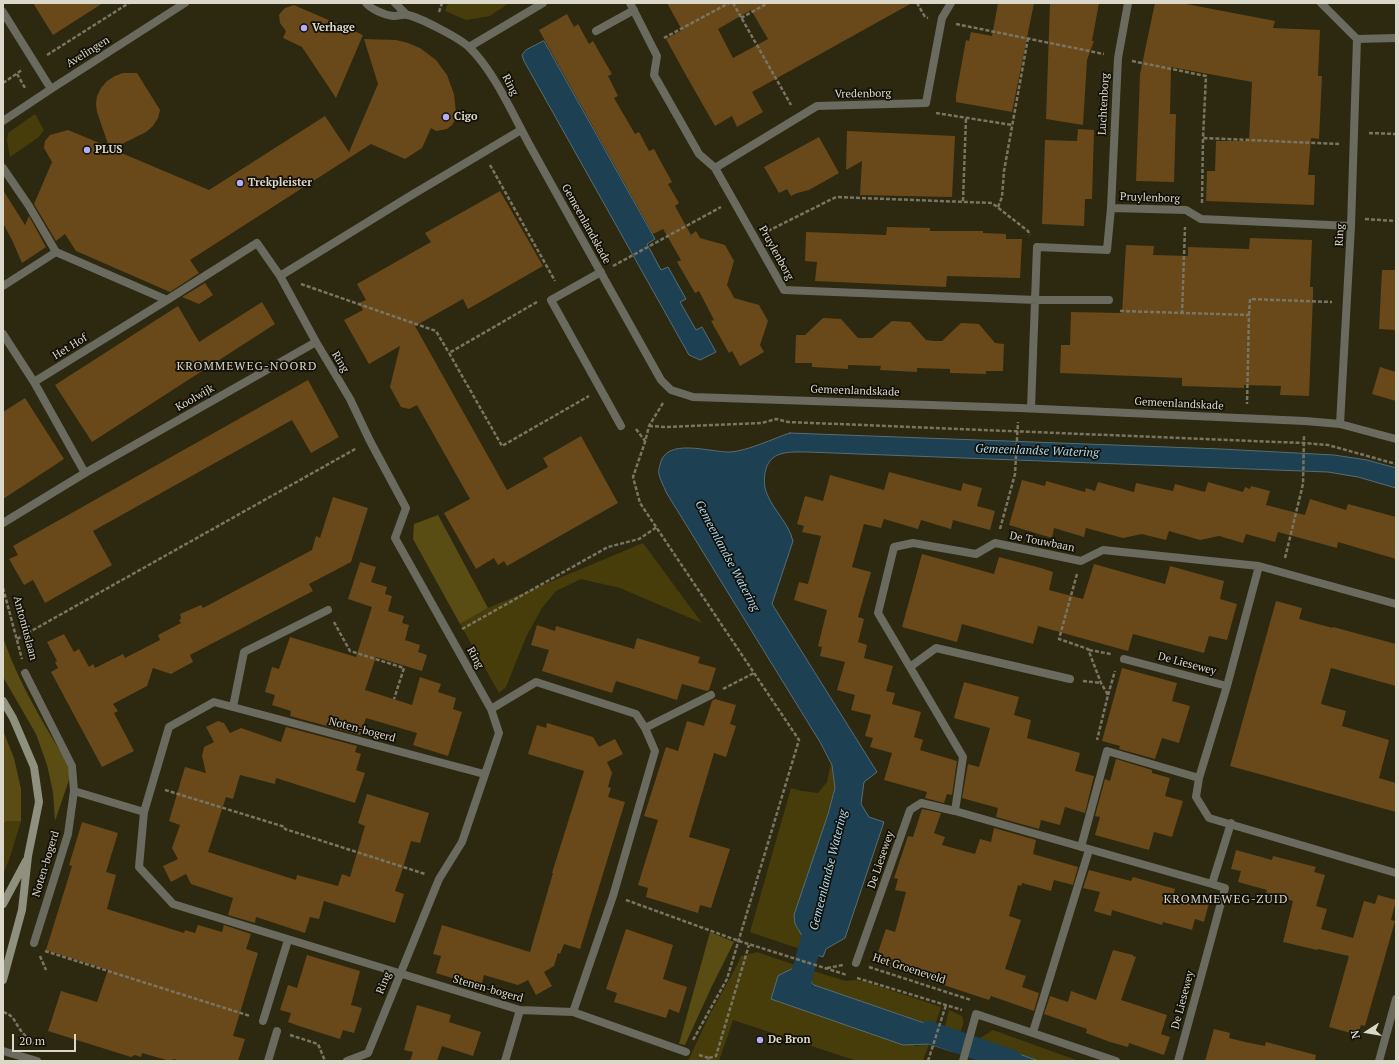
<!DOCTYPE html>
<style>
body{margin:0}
#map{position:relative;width:1399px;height:1064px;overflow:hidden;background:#2d2810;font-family:"PT Serif",serif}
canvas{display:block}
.frame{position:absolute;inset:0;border:4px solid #dbd8ca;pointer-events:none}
.north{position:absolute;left:1347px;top:1012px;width:40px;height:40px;-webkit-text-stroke:3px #131007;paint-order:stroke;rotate:258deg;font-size:11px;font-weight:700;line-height:16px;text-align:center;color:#dbd8ca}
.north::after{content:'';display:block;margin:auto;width:14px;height:18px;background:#dbd8ca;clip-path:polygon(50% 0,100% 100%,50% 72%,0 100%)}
.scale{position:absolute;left:12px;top:1034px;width:64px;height:18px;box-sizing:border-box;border:2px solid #dbd8ca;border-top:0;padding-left:5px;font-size:12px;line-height:14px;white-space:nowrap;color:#dbd8ca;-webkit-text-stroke:3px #131007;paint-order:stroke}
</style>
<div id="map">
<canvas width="1399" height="1064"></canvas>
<div class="frame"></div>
<div class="north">N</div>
<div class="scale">20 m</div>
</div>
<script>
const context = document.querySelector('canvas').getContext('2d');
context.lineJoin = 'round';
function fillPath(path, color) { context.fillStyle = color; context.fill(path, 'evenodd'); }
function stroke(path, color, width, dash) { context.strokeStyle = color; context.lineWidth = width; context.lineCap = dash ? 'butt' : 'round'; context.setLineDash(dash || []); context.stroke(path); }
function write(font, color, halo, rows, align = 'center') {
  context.font = font + ' "PT Serif",serif'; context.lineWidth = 3.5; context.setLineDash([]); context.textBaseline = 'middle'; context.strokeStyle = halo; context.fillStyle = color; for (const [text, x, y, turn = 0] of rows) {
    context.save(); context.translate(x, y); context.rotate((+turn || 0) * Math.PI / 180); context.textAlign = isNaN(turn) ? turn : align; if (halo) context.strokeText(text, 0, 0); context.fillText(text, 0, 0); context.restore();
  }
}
fillPath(new Path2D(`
 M448,3H509L490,16L466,20L445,11Z
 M35,114L44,130L39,137L10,157L7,141L8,133Z
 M643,543L702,623L620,588L581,579L556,591L542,608L526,637L506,687L499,693L460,624L488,608Z
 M831,763L835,788L795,924L804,939L806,951L750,932L791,788L802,791L818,793L827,782Z
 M7,821H21L10,857L3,875V824Z
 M757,952L798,966L778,976L772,999L916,1046L929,1044L923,1061H857L733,1020L719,1061H688L709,1016L735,969L741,956Z
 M813,971L846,981L855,980L863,981L941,1007L935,1026L814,985C809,980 811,976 813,971Z
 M949,1010L962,1016C965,1023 962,1028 959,1035L944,1030Z
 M993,1030L1079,1061H1040L979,1041L980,1038Z`), '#473d0a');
fillPath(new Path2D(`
 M438,515L488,608L460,624L413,539L414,524Z
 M3,637C19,685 46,727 72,771L55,821L53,792L47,765L36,734L3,677Z
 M3,733H4L14,758L21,789V821H7L3,824Z
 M710,932L734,942L711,988L685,1045L679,1044Z`), '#594d13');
const water = new Path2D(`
 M544,41L655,239L647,244L661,270L668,267L686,299L680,302L696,330L702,327L716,352L700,360L689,355L524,61L522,55L526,50Z
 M790,433L1221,449L1334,455L1367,460L1396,468V488L1358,477L1328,472L808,452C789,452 769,450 765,473C764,480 764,487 767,494C774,511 788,522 793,541L772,604L877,772L864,782L861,804L869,817L884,822L845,938L826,949L823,957L806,951L804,939L795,924L794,915L828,814L835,788L832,765L820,742L666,492C664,486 660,480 659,474C658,472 659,468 660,465C665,436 711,453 731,452C750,450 772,439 790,433Z
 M798,966L813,971C811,976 809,981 814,985L959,1035L954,1052L929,1044L903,1045L771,999L778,976Z
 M979,1041H982L1039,1061H989L974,1056Z`);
fillPath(water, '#1d4052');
stroke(water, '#566e76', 1);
stroke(new Path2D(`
 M805,992L798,989L816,924
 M929,1032L1012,1061`), '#1d4052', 22);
fillPath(new Path2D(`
 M33,3H103L53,35Z
 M667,3H912L752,92L763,112L737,127L732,116L715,126L687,77L666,39L682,30ZM751,10L768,39L733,58L718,29Z
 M998,3H1034L1012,112L956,102V95L966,40L969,41L971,32L992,36Z
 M1050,3H1099L1092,41H1094L1087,60L1083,125L1046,119Z
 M1155,3H1181L1275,21L1273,28L1320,30L1318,76H1322L1319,139L1311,138L1308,175H1315L1314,205L1206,201L1207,171H1215L1216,141H1249L1252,82L1171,67L1170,114H1176L1174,182L1136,181L1140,74Z
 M294,5L363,35L336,98L302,47L283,38L286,31L280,23L279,15L282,11L285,8Z
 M567,14L574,27L578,24L589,44L593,41L602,57L612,74L608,76L618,96L614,98L635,134L639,132L649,151L654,149L662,164L672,182L668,184L679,203L675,206L691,235L696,231L700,238L725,245L734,261L727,285L731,292L734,298L759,305L768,321L760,345L764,352L740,366L732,351L729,353L711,321L714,320L699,291L695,293L677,262L681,260L663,229L653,234L539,30Z
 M364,39L396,40L408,43L420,48L436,60L447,75L454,94L456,113L455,120L452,125L447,129L436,131L431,128L422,148L405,159L371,144L190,260L199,273L170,292L76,251L65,234L56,241L34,204L52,162L44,148L45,141L50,135L68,130L109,147L97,112L96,104L97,96L101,88L107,81L115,76L123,73H137L160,110L158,118L153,126L146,132L112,149L209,190L325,116L349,152L378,84Z
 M1078,129L1094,130L1092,199H1085L1084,226L1042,224L1045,140L1077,141Z
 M847,131L955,136L952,197L860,195L862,161L846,170Z
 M819,137L839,173L809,190L797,193L791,196L787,189L779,193L764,167Z
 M3,190L25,225L29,216L46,247L22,263L12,240L3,223Z
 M500,191L543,266L468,309L463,299L415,326L507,490L548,467L543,458L581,436L618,503L507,566L504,561L498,565L494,558L476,569L444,513L470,499L417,405L409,409L401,407L390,387L400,346L369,364L344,320L363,310L359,303L366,300L357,284L431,242L425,233Z
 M887,227L930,228V231H983V233L1006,234V239H1022L1020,278L947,276L946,287L815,281L817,262L805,261L806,232L886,235Z
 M1250,238L1312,240L1310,287H1313V296L1309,396L1280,395L1281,386L1244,385V388L1182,386V378L1060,373L1061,345H1070L1071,312L1122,313L1126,245L1154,246L1153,255L1188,256V247L1249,249Z
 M1382,270H1396V330L1379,329Z
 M205,283L213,295L199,304L182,297Z
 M262,302L275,324L92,442L55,385L178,306L199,342Z
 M823,318L841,319L858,338H872L892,321L910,322L926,340L934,341H942L961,323L979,324L995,343L1004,344L1003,371H986V374L950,373V369L917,368V372L880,370L881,366L848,365V369L812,367V363H795L796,335H805Z
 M1380,367L1396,372V401L1372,394Z
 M308,380L339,437L311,453L292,420L93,531L112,565L45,603L33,580L24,585L9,559L18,555L13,546Z
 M25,398L64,459L3,499V412Z
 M889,472L961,491L963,483L982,488L977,506L995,511L990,530L953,520L951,529L921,520L918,529L884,519L881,528L864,524L852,567L871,572L858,617L864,619L858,642L867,645L864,658L893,666L886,691L895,693L892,704L921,712L914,737L923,740L920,750L957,761L952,795L947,794L944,803L925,798L927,792L884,780L892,753L870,747L873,738L865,736L871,715L851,710L855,695L837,690L845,662L820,656L822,647L818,646L827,610L794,600L799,582L808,584L821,536L802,532L804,526L797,524L805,496L823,501L830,475L884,490Z
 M1022,480L1045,486L1046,481L1085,492L1086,488L1095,491L1098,482L1134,492L1136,483L1173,491L1175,484L1205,492L1208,482L1243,492L1245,487L1250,489L1251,486L1270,491L1266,505L1305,515L1310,499L1346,510L1348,504L1396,517V559L1338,542L1337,548L1278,532L1275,542L1246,534L1243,543L1219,536L1200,540L1169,531L1166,540L1142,534L1123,538L1086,528L1084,537L1054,528L1052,538L1009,525Z
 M333,497L368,508L351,562L309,584L313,591L190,655L193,662L180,669L171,674L153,668L147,686L113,704L118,711L114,713L134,751L102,767L51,672L58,668L55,662L57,661L47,642L64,634L74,652L79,649L89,667L93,664L95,668L123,654L125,658L160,640L158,635L181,623L179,620L181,619L180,614L201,605L203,608L312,550L316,536L320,538Z
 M922,554L994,574L999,557L1041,568L1053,572L1049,590L1083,599L1094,564L1165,584L1170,566L1224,581L1220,599L1237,604L1227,640L1209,636L1204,653L1133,634L1128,651L1038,626L1033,644L962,624L957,642L902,627Z
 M360,562L376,567L371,582L387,587L385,594L392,596L388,611L404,616L402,623L409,625L405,640L420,645L418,652L427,655L422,671L376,657L365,690L412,705L420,677L441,684L438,692L456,698L453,709L462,712L448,756L413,745L417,733L366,718L360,735L290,716L291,711L272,705L275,695L265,692L272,667L279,669L290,637L356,657L372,607L348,599Z
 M1276,601L1302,608L1299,619L1333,628V627L1396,644V686L1331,668L1321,704L1346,711L1342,726L1389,740L1379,778L1396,783V812L1230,766Z
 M537,625L555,631L556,626L634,649L637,638L700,657L698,663L716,668L709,690L707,691L682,684L677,700L616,681L612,693L542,671L549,650L531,645Z
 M1122,668L1177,683L1172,701L1190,706L1179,743L1162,738L1155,759L1119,749L1120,746L1102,741Z
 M964,682L1019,697L1014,715L1031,720L1027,738L1080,753L1075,771L1094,776L1085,813L1065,807L1060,825L1041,820L1039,829L996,817L998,808L962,798L968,764L979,767L990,728L954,718Z
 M715,699L736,705L730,724L736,726L726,757L714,753L689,837L730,849L711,908L700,905L698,913L646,897L648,888L638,885L658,820L644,816L666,747L678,751L687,721L704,726L712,701Z
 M218,721L224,723L230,733L241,728L281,742L286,727L357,746L355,752L361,754L356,770L365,773L355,803L276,778L275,784L240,775L233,799L226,797L208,852L296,880L297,875L338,886L342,874L350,877L365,826L358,823L367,794L429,813L420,843L411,841L401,874L395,891L404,894L395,923L324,901L319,919L310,917L305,933L256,917L255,923L228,915L233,898L191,884L186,874L171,882L163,866L178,859L172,848L180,825L169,821L185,767L206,773L202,756L204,747L214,742L206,727Z
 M547,723L593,737L599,747L615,739L623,754L607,762L612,773L608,787L611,788L608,797L625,802L580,949L564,944L560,954L558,953L554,966L544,972L552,986L536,995L528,980L518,985L484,975L481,987L436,973L441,956L433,954L442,925L530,952L553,873H552L584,771L528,754L537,725L546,728Z
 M1116,759L1152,770V773L1170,778L1165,796L1183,801L1172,837L1154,832L1149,850L1095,835L1100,817L1095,816L1105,779L1110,781Z
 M922,809L941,813L934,833L945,837L942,845L975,854L980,839L991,842L994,828L1036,840L1033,854L1078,867L1073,885L1054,880L1051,891L1022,883L1021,886L1018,885L1009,916L1021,920L1005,969L1026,976L1022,987L1039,993L1034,1011L991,996L989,1000L904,972L886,966L887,961L876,958L886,929L895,932L906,892L895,890L898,879L894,878L908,836L913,837Z
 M82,822L118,833L106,872L116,875L107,909L184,933L185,930L195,933L198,925L222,932L224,925L251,934L246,949L258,953L233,1036L245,1039L238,1061H181L174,1059L170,1061L142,1053L141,1057L135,1055L131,1057L48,1031L61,991L97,1002L108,970L46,950L72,866L69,865Z
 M1236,850L1272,860L1273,856L1316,867L1314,872L1325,875L1316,906L1327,909L1321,929L1353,938L1364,901L1375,904L1378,895L1396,900L1391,920L1395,921L1382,967L1365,1026L1361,1025L1358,1035L1329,1027L1349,956L1318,949L1317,950L1283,942L1293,901L1266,893L1267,890L1238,882L1241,871L1231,869Z
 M1089,870L1131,881L1133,877L1175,889L1174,893L1209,903L1204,922L1195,919L1192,930L1163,922L1162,925L1112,910L1111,916L1094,911L1100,892L1083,888Z
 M626,929L673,945L663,979L687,987L679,1013L669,1009L666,1018L614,1002L617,993L606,989Z
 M1113,950L1133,955V956L1136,957L1121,1000L1167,1015L1161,1034L1170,1037L1164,1055L1129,1043L1128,1047L1110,1042L1086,1033L1087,1029L1044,1014L1050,996L1068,1002L1071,991L1096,1000Z
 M307,955L360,971L351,1005L362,1008L354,1033L343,1030L340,1039L299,1026L288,1022L291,1013L280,1010L288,985L297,988Z
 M417,1005L451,1015L449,1022L481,1032L473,1056L442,1046L437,1061H410L413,1052L404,1050Z
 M1214,1029L1230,1033L1229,1038L1245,1042L1265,1046L1266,1042L1316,1055L1315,1061H1205Z`), '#694919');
stroke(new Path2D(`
 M733,3L791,105
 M917,3L925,17L928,18
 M439,12L442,3
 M741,18L768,3
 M956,24L1104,54
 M664,38L729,3
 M47,55L129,3
 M1132,61L1206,76L1203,138L1339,144
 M17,74L25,88
 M3,83L22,70
 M936,113L1012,125
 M1369,133L1396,134
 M490,165L555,281
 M963,201L966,118
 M1202,203L1203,138
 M998,207L1002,197L1004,171L1028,38
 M1365,219L1396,221
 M768,231L836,197L992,203L1028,231L1030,235
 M613,266L721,207
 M301,284L436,331L449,353
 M537,302L449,353L502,446L589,396
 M1120,311L1249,315L1247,404
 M1182,314L1185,227
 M1249,315L1250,299L1332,302
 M663,403L649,426L645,442L633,477L640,503L799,740L727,979L693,1040
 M649,426L667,427L762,423L776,419L788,422L1303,443L1328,445L1396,464
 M636,429L645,441
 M1000,529L1015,474L1018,422
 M1285,558L1303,484L1304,436
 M1077,574L1059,639L1088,649L1101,683L1108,695L1097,740
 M3,588L22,659
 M334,622L350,651L404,668L394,699
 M462,629L608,547L639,539L657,527
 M17,639L357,448
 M1089,650L1111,654
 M1083,681L1101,683
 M723,689L754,673
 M1108,695L1115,671
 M165,790L285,827V829L425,874
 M626,900L739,941L847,975
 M45,951L250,1016
 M40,956L46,970
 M869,967L971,1000
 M827,968L843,965
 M857,978L962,1010
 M3,1012C13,1015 14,1020 19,1028C23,1034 28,1038 33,1044
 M290,1035L318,1044L325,1061
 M699,1055L709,1058L708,1061
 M709,1058L716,1056L749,945
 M928,1061L946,1005`), '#7a7562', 2.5, [4, 2]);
stroke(new Path2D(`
 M601,272L551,300L621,426
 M263,1021L288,940
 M268,1061L277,1031`), '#6a6a5f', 8);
stroke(new Path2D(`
 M856,963L910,810L921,803L955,811`), '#6a6a5f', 8);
stroke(new Path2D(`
 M366,3C371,9 384,15 393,16C397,16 403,14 408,15C421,18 459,38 469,47C496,73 515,120 534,153C576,229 619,305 661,380L671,390L693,397L1019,408L1305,421L1340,424L1396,439
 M395,3L407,15
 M630,3L657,56L654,75L699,154L715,168L784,290L1036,300H1109
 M1321,3L1357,39L1351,226L1340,424
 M3,12L51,89
 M596,31L634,10
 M1357,39L1396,38
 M469,47L543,3
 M3,121L51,89L185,3
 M3,168L29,206L56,252L167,300L257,243L280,276
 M715,168L817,106L926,103L942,18L951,3
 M1111,208L1118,58L1128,3
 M3,286L56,252
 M3,334L34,382L167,300
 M34,382L85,473
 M1031,408L1037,247L1107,250L1111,208L1186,210L1201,219L1351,226
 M3,523L85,473L316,342
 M1124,659L1227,686L1199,778L1196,797L1209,818L1396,873
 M910,667L936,648L1070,679
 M25,673L72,766L74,791L68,834L34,943
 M1227,686L1259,566
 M233,707L244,652L328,610
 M645,728L711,695
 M484,774L214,702L169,727L144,812L139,867L173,904L520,1010L573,1012L613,896L655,751L645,728L636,714L536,682L491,709
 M74,791L144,812
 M1081,847L1107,751L1199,778
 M1212,884L955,811L963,757L878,613L894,547L913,543L976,554L995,543L1081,561L1103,550L1259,566L1396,604
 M573,1012L686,1052
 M1033,1032L1089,850
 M3,1051L37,1061
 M347,1061L368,1053L439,879L462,842L499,733L491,709L395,538L406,508L370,441L350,399L316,342L280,276L410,196L521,130
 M505,1061L520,1010
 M963,1061L976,1014L1116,1061
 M1178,1061L1225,888L1212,884L1231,823
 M1379,1061L1396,999`), '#6a6a5f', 8);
stroke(new Path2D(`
 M3,701L13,718L34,767L39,802L28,856L22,910L3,980
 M3,904L26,861`), '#90907e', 8);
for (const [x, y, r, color] of [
 [304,28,4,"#b3adf9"],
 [446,117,4,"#b3adf9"],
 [87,150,4,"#b3adf9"],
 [240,183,4,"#b3adf9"],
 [760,1040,4,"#b3adf9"]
]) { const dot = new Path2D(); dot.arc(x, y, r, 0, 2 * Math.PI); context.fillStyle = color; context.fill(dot); stroke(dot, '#131007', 1.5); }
write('bold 11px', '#dbd8ca', '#131007', [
 ["Verhage",312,28],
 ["Cigo",454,117],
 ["PLUS",95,150],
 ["Trekpleister",248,183],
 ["De Bron",768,1040]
], 'left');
write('11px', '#dbd8ca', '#131007', [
 ["Avelingen",88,52,-32],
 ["Ring",510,85,62],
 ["Vredenborg",863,94,-1],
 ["Luchtenborg",1104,104,-87],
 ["Pruylenborg",1150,198,2],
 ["Gemeenlandskade",586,224,61],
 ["Ring",1340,235,-87],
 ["Pruylenborg",776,253,61],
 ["Het Hof",70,347,-32],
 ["Ring",340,362,59],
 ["Gemeenlandskade",855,391,2],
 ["Koolwijk",195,398,-30],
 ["Gemeenlandskade",1179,404,3],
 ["De Touwbaan",1042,542,11],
 ["Antoniuslaan",25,628,75],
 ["Ring",475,658,61],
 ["De Liesewey",1187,664,15],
 ["Noten-bogerd",362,730,15],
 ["De Liesewey",881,860,-71],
 ["Noten-bogerd",46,864,-73],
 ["Het Groeneveld",909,969,18],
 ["Ring",384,983,-68],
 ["Stenen-bogerd",488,989,16],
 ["De Liesewey",1183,1000,-75]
]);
context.letterSpacing = '1px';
write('12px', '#dbd8ca', '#131007', [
 ["KROMMEWEG-NOORD",247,367],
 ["KROMMEWEG-ZUID",1226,900]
]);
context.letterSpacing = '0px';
write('italic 12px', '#abdbf7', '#131007', [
 ["Gemeenlandse Watering",1037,451,2],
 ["Gemeenlandse Watering",727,556,62],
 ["Gemeenlandse Watering",829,870,-76]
]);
</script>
